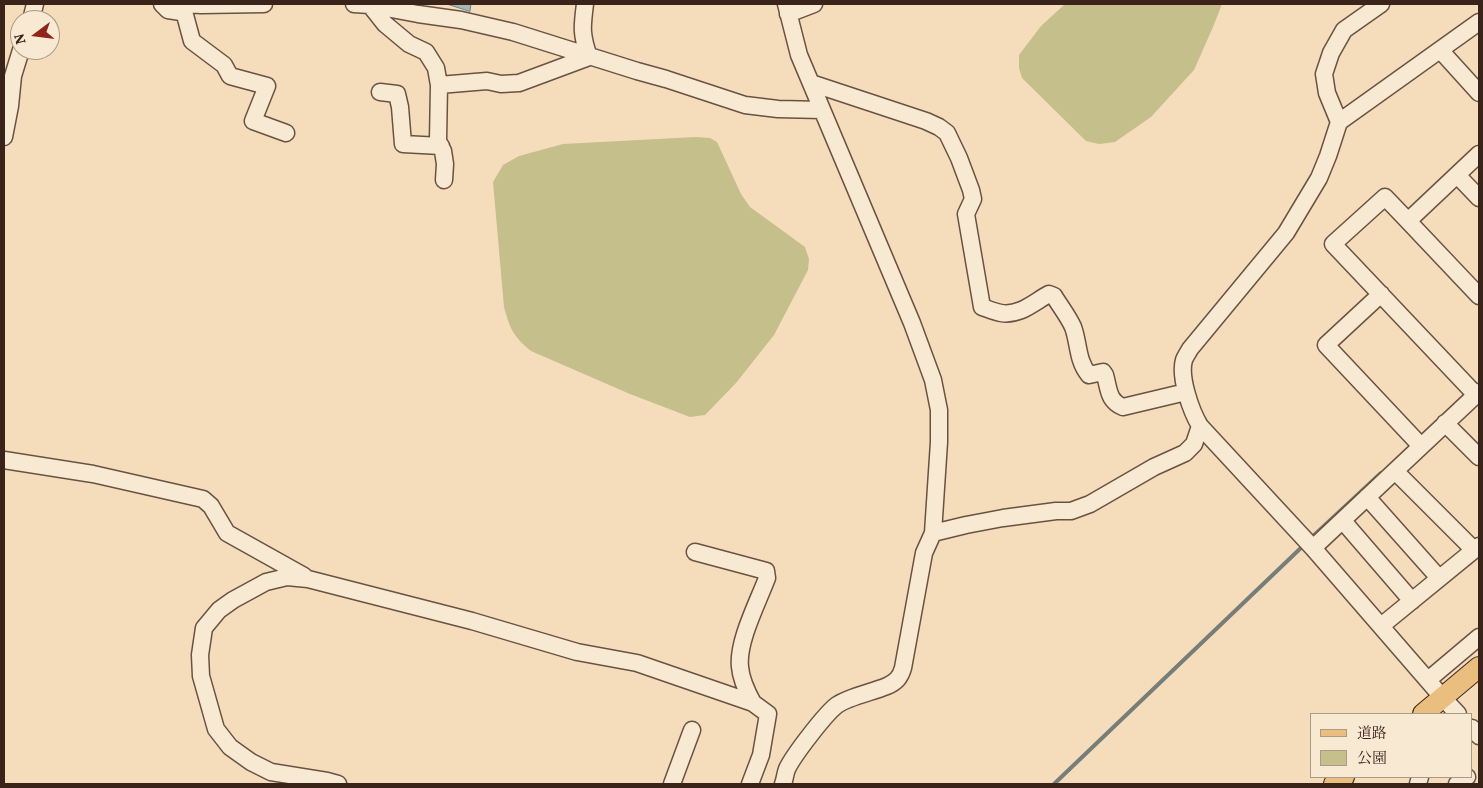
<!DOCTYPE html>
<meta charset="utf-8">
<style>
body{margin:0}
#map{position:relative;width:1483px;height:788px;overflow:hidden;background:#f5ddbc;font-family:Vollkorn,"Noto Serif JP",serif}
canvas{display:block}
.frame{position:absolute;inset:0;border:5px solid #3a241a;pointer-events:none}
.legend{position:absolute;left:1310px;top:713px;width:162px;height:65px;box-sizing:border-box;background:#f8e9d3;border:1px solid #ac9a89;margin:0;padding:6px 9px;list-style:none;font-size:15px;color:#3a241a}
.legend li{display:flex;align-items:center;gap:10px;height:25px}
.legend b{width:25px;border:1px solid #ac9a89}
.north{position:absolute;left:10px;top:10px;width:50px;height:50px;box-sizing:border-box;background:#f8e9d3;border:1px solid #ac9a89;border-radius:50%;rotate:255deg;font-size:14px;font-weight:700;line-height:20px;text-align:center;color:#3a241a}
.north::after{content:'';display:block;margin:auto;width:18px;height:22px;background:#8f2418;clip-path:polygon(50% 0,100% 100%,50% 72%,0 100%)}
</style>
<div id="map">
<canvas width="1483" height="788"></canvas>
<div class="frame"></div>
<ul class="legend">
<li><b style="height:6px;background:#eabe7e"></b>道路</li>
<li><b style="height:14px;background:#c4bf8b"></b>公園</li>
</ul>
<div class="north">N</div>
</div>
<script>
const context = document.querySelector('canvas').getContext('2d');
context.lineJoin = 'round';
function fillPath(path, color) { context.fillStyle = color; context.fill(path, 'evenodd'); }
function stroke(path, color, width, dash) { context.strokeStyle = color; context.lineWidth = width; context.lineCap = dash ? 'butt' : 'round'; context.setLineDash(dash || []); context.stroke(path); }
fillPath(new Path2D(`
 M1065,4H1222L1213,27L1194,70L1151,117L1115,142L1099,144L1086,141L1022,78L1019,68V55L1041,26Z
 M696,137L710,138L717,142L741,194L750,207L805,247L809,259L808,270L774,335L736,383L705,415L690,417L630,394L531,351C513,336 510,329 504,307L493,182L503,165L519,156L563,144Z`), '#c4bf8b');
const water = new Path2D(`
 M447,4H471L470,11Z`);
fillPath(water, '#9fbab9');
stroke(water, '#777e79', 1);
stroke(new Path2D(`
 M1311,538L1381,473
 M1054,784L1304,545`), '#777e79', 4);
const minor = new Path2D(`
 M162,4L168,10L181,12L185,15L192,41L224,65L230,76L267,86L253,121L286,133
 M183,4L201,5L264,4
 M354,4L370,5L418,14L461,20L513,32L637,71L666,79L745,105L778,109L822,110
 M370,5L385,24L409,44L426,52L436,68L439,85L438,141L443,151L445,164L444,180
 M788,14L814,4
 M31,20L35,4
 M1441,51L1479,93
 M811,83L926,121L939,127L947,133L959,158L971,190L973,199L966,214L982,307C988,309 995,312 1001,313C1020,316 1034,302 1049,294L1054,296C1060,306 1068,316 1073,327C1079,343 1077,361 1089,375L1103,372L1105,375C1109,389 1108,401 1123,407L1186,392
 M439,85L487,81L501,84L519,83L589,57C581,34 582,27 585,4
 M380,92L397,94L400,107L403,144L441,146
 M1339,122L1327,93L1324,74L1331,53L1344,30L1381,4
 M4,137L10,106L13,76L21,50
 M1457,175L1479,198
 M1408,221L1479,296
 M1381,294L1326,345L1421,446
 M1476,395L1333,244L1385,197L1408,221L1479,154
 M1445,423L1479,457
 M4,460L93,474L203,499L211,506L227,533L304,576
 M1395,471L1474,550
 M1367,497L1439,578
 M1343,521L1412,601
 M933,533L966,525L1003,518L1056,511H1071L1090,504L1154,467L1185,453L1194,444L1200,426
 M1313,548L1479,392
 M695,552L766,571L767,578C758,602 737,642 740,667C741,680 747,692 753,703
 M1381,626L1479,546
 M1428,680L1479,637
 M1458,714L1443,698L1313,548L1200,426C1191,411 1179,377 1184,360C1185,357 1188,353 1190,349L1286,233L1319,178L1328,156L1339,122L1479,22
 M1472,728L1479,736
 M338,784L327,781L271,772L251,762L230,747L216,729L201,676L200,655L204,628L219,610L233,600L266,582L287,577L308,579L472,621L577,652L637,663L753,703L768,714L761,755L750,784
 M672,784L692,730
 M783,784C785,779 785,774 787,769C793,756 825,714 837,705C848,697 873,692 887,686C896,682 900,678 903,668L924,553L933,533L939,442V410L933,380L912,323L799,55L786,4
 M1418,784L1420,777
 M1457,784L1467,777`);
const major = new Path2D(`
 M1423,714L1479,667
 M1334,784L1344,777`);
stroke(minor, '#695242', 19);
stroke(major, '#3a241a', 22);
stroke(minor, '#f8e9d3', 16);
stroke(major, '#eabe7e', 20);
</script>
